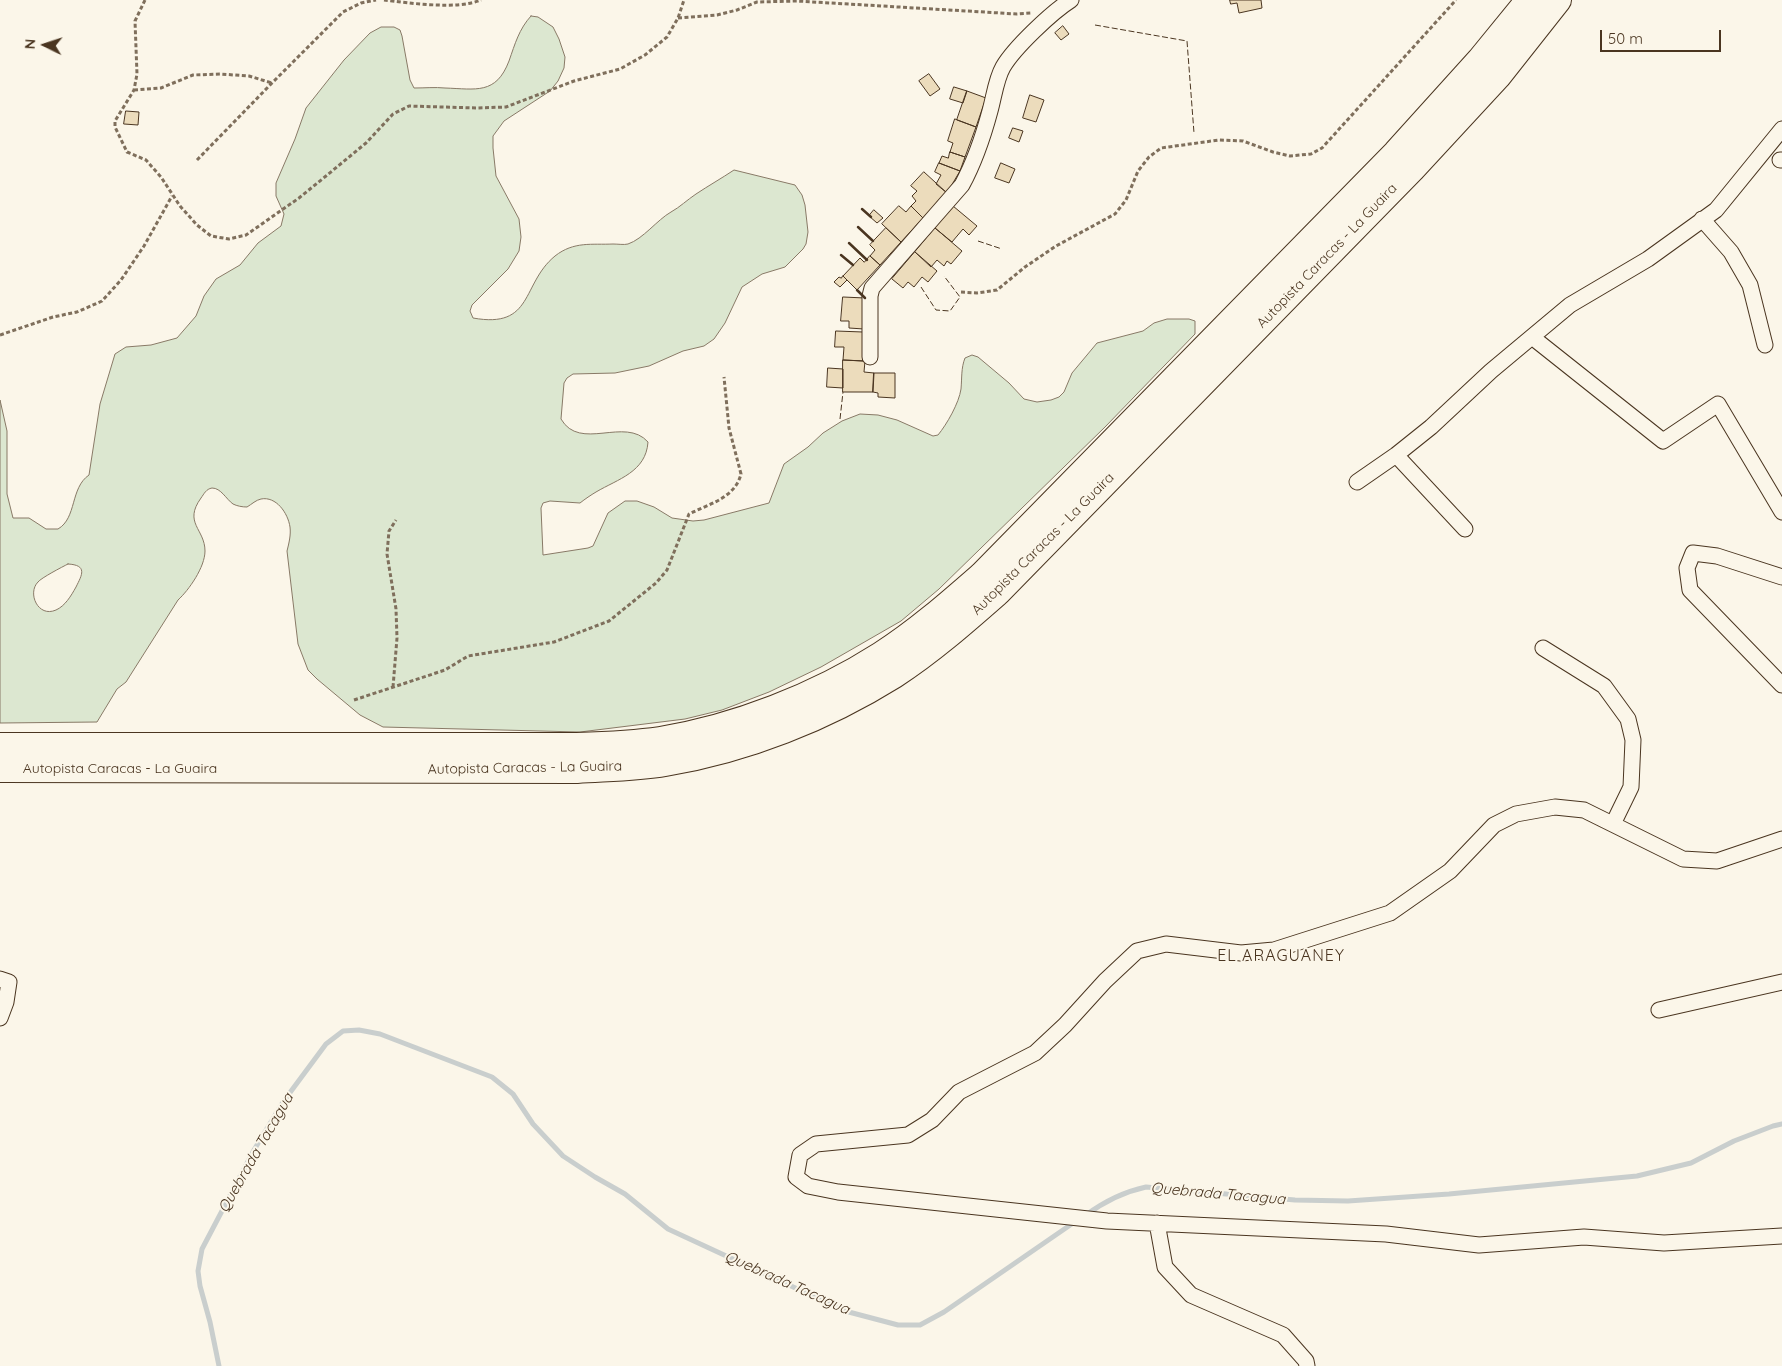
<!DOCTYPE html>
<style>
body{margin:0}
#map{position:relative;width:1782px;height:1366px;overflow:hidden;background:#fbf6e9;font-family:Quicksand,sans-serif}
canvas{display:block}
.north{position:absolute;left:20px;top:20px;width:50px;height:50px;-webkit-text-stroke:4px #fbf6e9;paint-order:stroke;rotate:274deg;font-size:14px;font-weight:700;line-height:20px;text-align:center;color:#4a3520}
.north::after{content:'';display:block;margin:auto;width:18px;height:22px;background:#4a3520;clip-path:polygon(50% 0,100% 100%,50% 72%,0 100%)}
.scale{position:absolute;left:1600px;top:30px;width:121px;height:22px;box-sizing:border-box;border:2px solid #4a3520;border-top:0;padding-left:6px;font-size:15px;line-height:18px;white-space:nowrap;color:#4a3520;-webkit-text-stroke:4px #fbf6e9;paint-order:stroke}
</style>
<div id="map">
<canvas width="1782" height="1366"></canvas>
<div class="north">N</div>
<div class="scale">50 m</div>
</div>
<script>
const context = document.querySelector('canvas').getContext('2d');
context.lineJoin = 'round';
function fillPath(path, color) { context.fillStyle = color; context.fill(path, 'evenodd'); }
function stroke(path, color, width, dash) { context.strokeStyle = color; context.lineWidth = width; context.lineCap = dash ? 'butt' : 'round'; context.setLineDash(dash || []); context.stroke(path); }
function write(font, color, halo, rows, align = 'center') {
  context.font = font + ' Quicksand,sans-serif'; context.lineWidth = 4; context.setLineDash([]); context.textBaseline = 'middle'; context.strokeStyle = halo; context.fillStyle = color; for (const [text, x, y, turn = 0] of rows) {
    context.save(); context.translate(x, y); context.rotate((+turn || 0) * Math.PI / 180); context.textAlign = isNaN(turn) ? turn : align; if (halo) context.strokeText(text, 0, 0); context.fillText(text, 0, 0); context.restore();
  }
}
const green = new Path2D(`
 M531,16L538,17L553,27L559,39L565,57L564,68L558,81L550,91L504,121L493,136V148L496,176L519,219L521,237L519,251L508,269L472,305L470,311L473,318C534,329 521,284 555,256C574,241 592,245 613,244C618,244 624,245 628,244C643,239 657,220 671,212C680,207 687,200 696,194C708,186 722,178 734,170L795,185L802,195L805,205L808,232L806,244L803,249L785,267L762,274L742,287L725,323L714,339L704,346L683,351L649,366L615,373L573,374L567,378L564,383L561,419C580,452 625,416 648,442C646,472 618,479 596,492C591,495 585,499 580,503L550,501L543,503L541,508L543,555L588,548L593,546L608,513L625,501H637L654,507L672,518L693,521L704,520L769,503L784,464L808,447L823,433L842,421L860,414L878,415L897,420L933,436L938,435C947,424 959,403 961,389C962,378 961,368 965,358L972,355L978,357L1009,383L1024,399L1037,402L1051,400L1059,397L1064,392L1072,373L1097,343L1143,331L1154,323L1167,319H1189L1195,321V334L1105,427L939,589L901,621L821,667L769,692L722,710L685,719L580,732L383,727L360,715L317,679L308,670L298,644L287,551C289,543 291,535 290,527C288,513 276,496 261,499C256,500 252,504 247,507C242,507 237,506 233,504C226,499 221,488 212,488C206,489 204,494 201,498C183,523 205,529 205,551C205,567 189,590 178,600L126,682L117,689L97,722L0,723V400L7,431V494L13,518H29L46,529H58C77,518 70,488 89,475L100,404L115,354L126,347L151,345L177,338L196,316L204,296L216,279L240,265L258,243L281,226L284,214L276,196V183L295,139L306,108L344,60L370,33L381,27H394L400,30L402,36L410,80L414,88C425,88 435,87 445,88C476,89 496,95 509,61C515,44 519,29 531,16ZM68,564C88,565 82,575 76,587C71,596 65,606 56,610C38,618 27,593 38,582C41,578 62,567 68,564Z`);
fillPath(green, '#dce7d0');
stroke(green, '#887966', 1);
stroke(new Path2D(`
 M1086,1215C1105,1201 1123,1192 1146,1187L1295,1200L1348,1201L1449,1194L1637,1176L1691,1163L1734,1141L1773,1126L1782,1124
 M219,1366L210,1322L200,1286L198,1271L202,1249L254,1150L283,1102L326,1044L343,1031L359,1030L380,1034L492,1077L513,1094L533,1124L563,1156L595,1177L625,1194L668,1229L845,1311L898,1325H920L944,1312L1076,1221`), '#c9cecd', 5);
const building = new Path2D(`
 M1230,0H1261L1262,8L1239,13L1237,3L1231,4Z
 M1063,26L1069,34L1061,40L1055,33Z
 M929,74L940,89L930,96L919,81Z
 M954,87L967,91L963,103L950,99Z
 M967,91L986,98L976,127L957,120Z
 M1030,95L1044,100L1036,122L1023,118Z
 M126,111L139,112L138,125L124,124Z
 M955,119L976,127L965,157L950,152L953,143L948,141Z
 M1013,128L1023,131L1019,142L1009,138Z
 M950,152L965,157L960,171L939,163L942,156L948,158Z
 M939,163L960,171L947,193L936,184L941,175L935,172Z
 M1001,163L1015,169L1009,183L995,178Z
 M924,172L947,193L923,218L911,206L916,201L912,196L917,191L911,186Z
 M899,206L906,212L911,206L923,218L901,242L882,224Z
 M953,206L977,226L969,235L963,229L952,242L935,228Z
 M874,210L883,218L877,223L869,216Z
 M886,228L901,242L880,265L870,256L875,250L870,245Z
 M935,228L962,251L951,264L947,261L944,266L937,260L931,267L915,252Z
 M915,252L937,271L928,282L922,277L914,287L908,282L903,288L892,279Z
 M870,256L880,265L857,290L843,276L860,258L864,262Z
 M843,276L847,280L840,287L834,282L839,277L841,278Z
 M843,297L865,298L864,329L849,328V321H841Z
 M836,331L863,332V361L843,360L844,347H835Z
 M843,360L865,361L864,372L874,373L873,392H843Z
 M828,368L843,369V388L827,387Z
 M874,373H895V398L878,397V393L873,392Z`);
fillPath(building, '#ecdcbc');
stroke(building, '#4a3520', 1);
const street = new Path2D(`
 M1780,160H1782
 M1702,219L1731,252L1750,285L1765,345
 M1532,337L1663,441L1718,404L1782,512
 M870,357V296L872,288L962,185C975,161 983,137 990,111C994,97 996,79 1003,67C1014,48 1052,12 1071,0
 M1396,455L1465,529
 M1357,482L1396,455L1431,427L1491,371L1570,305L1648,259L1716,210L1782,129
 M1782,577L1717,556L1693,553L1687,568L1690,590L1782,685
 M1543,648L1604,686L1628,719L1633,740L1631,787L1613,824
 M1782,839L1717,861L1683,859L1584,810L1555,807L1516,814L1494,825L1450,871L1390,913L1274,950L1241,953L1166,944L1137,951L1105,981L1065,1025L1035,1053L959,1092L932,1120L908,1135L816,1144L800,1155L796,1177L808,1186L838,1192L1107,1221L1386,1234L1479,1245L1584,1237L1664,1243L1782,1236
 M0,979L9,982L6,1002L0,1018
 M1659,1010L1782,982
 M1157,1223L1165,1267L1191,1295L1283,1335L1306,1361L1307,1366`);
const highway = new Path2D(`
 M0,746H577C605,745 632,744 660,740C735,728 817,696 881,655C917,632 950,603 982,575L1396,153L1480,60L1529,0
 M0,769L577,770C606,768 636,768 665,763C745,750 825,718 894,675C931,651 965,621 998,592L1412,169L1498,76L1558,0`);
stroke(street, '#4a3520', 17);
stroke(highway, '#4a3520', 28);
stroke(new Path2D(`
 M145,0L135,21L137,74L134,90L115,121V127L127,152L146,160L161,177L180,206L197,225L211,236L229,239L246,235L299,198L326,176L366,143L393,114L409,106L477,108L506,107L574,81L620,69L645,55L667,37L678,18L684,0
 M384,0C410,3 457,10 481,0
 M678,18L717,15L737,10L757,2L797,1L1017,14L1031,13
 M134,90L161,88L193,75L220,74L249,76L272,83
 M197,160L272,83L343,12L361,3L376,0
 M961,292L977,293L997,290L1025,267L1056,246L1115,214L1126,200L1138,171L1149,157L1161,148L1219,140L1243,141L1273,152L1290,156L1311,154L1322,148L1456,0
 M0,335L53,317L77,312L102,301L121,280L144,246L172,196
 M393,687L397,638L396,609L387,554L389,531L396,520
 M354,700L445,670L468,656L554,642L609,621L656,583L667,570L689,514C709,504 735,498 741,474L729,428L724,377`), '#7f6f5c', 3, [4, 2.5]);
stroke(street, '#fbf6e9', 15);
stroke(highway, '#fbf6e9', 26);
stroke(new Path2D(`
 M1095,25L1187,41L1194,133
 M978,241L1002,249
 M921,287L936,310L950,311L960,297L944,276
 M840,419L843,392`), '#4a3520', 1, [6, 2.5]);
stroke(new Path2D(`
 M862,209L871,217
 M858,227L873,241
 M849,243L867,260
 M841,255L853,265
 M857,290L865,298`), '#4a3520', 2.5);
write('14px', '#4a3520', '#fbf6e9', [
 ["Autopista Caracas - La Guaira",1327,256,-46],
 ["Autopista Caracas - La Guaira",1043,544,-45],
 ["Autopista Caracas - La Guaira",525,768,-1],
 ["Autopista Caracas - La Guaira",120,769]
]);
write('italic 15px', '#4a3520', '#fbf6e9', [
 ["Quebrada Tacagua",256,1153,-60],
 ["Quebrada Tacagua",1218,1194,5],
 ["Quebrada Tacagua",787,1283,24]
]);
context.letterSpacing = '1px';
write('16px', '#4a3520', '#fbf6e9', [
 ["EL ARAGUANEY",1281,956]
]);
context.letterSpacing = '0px';
</script>
